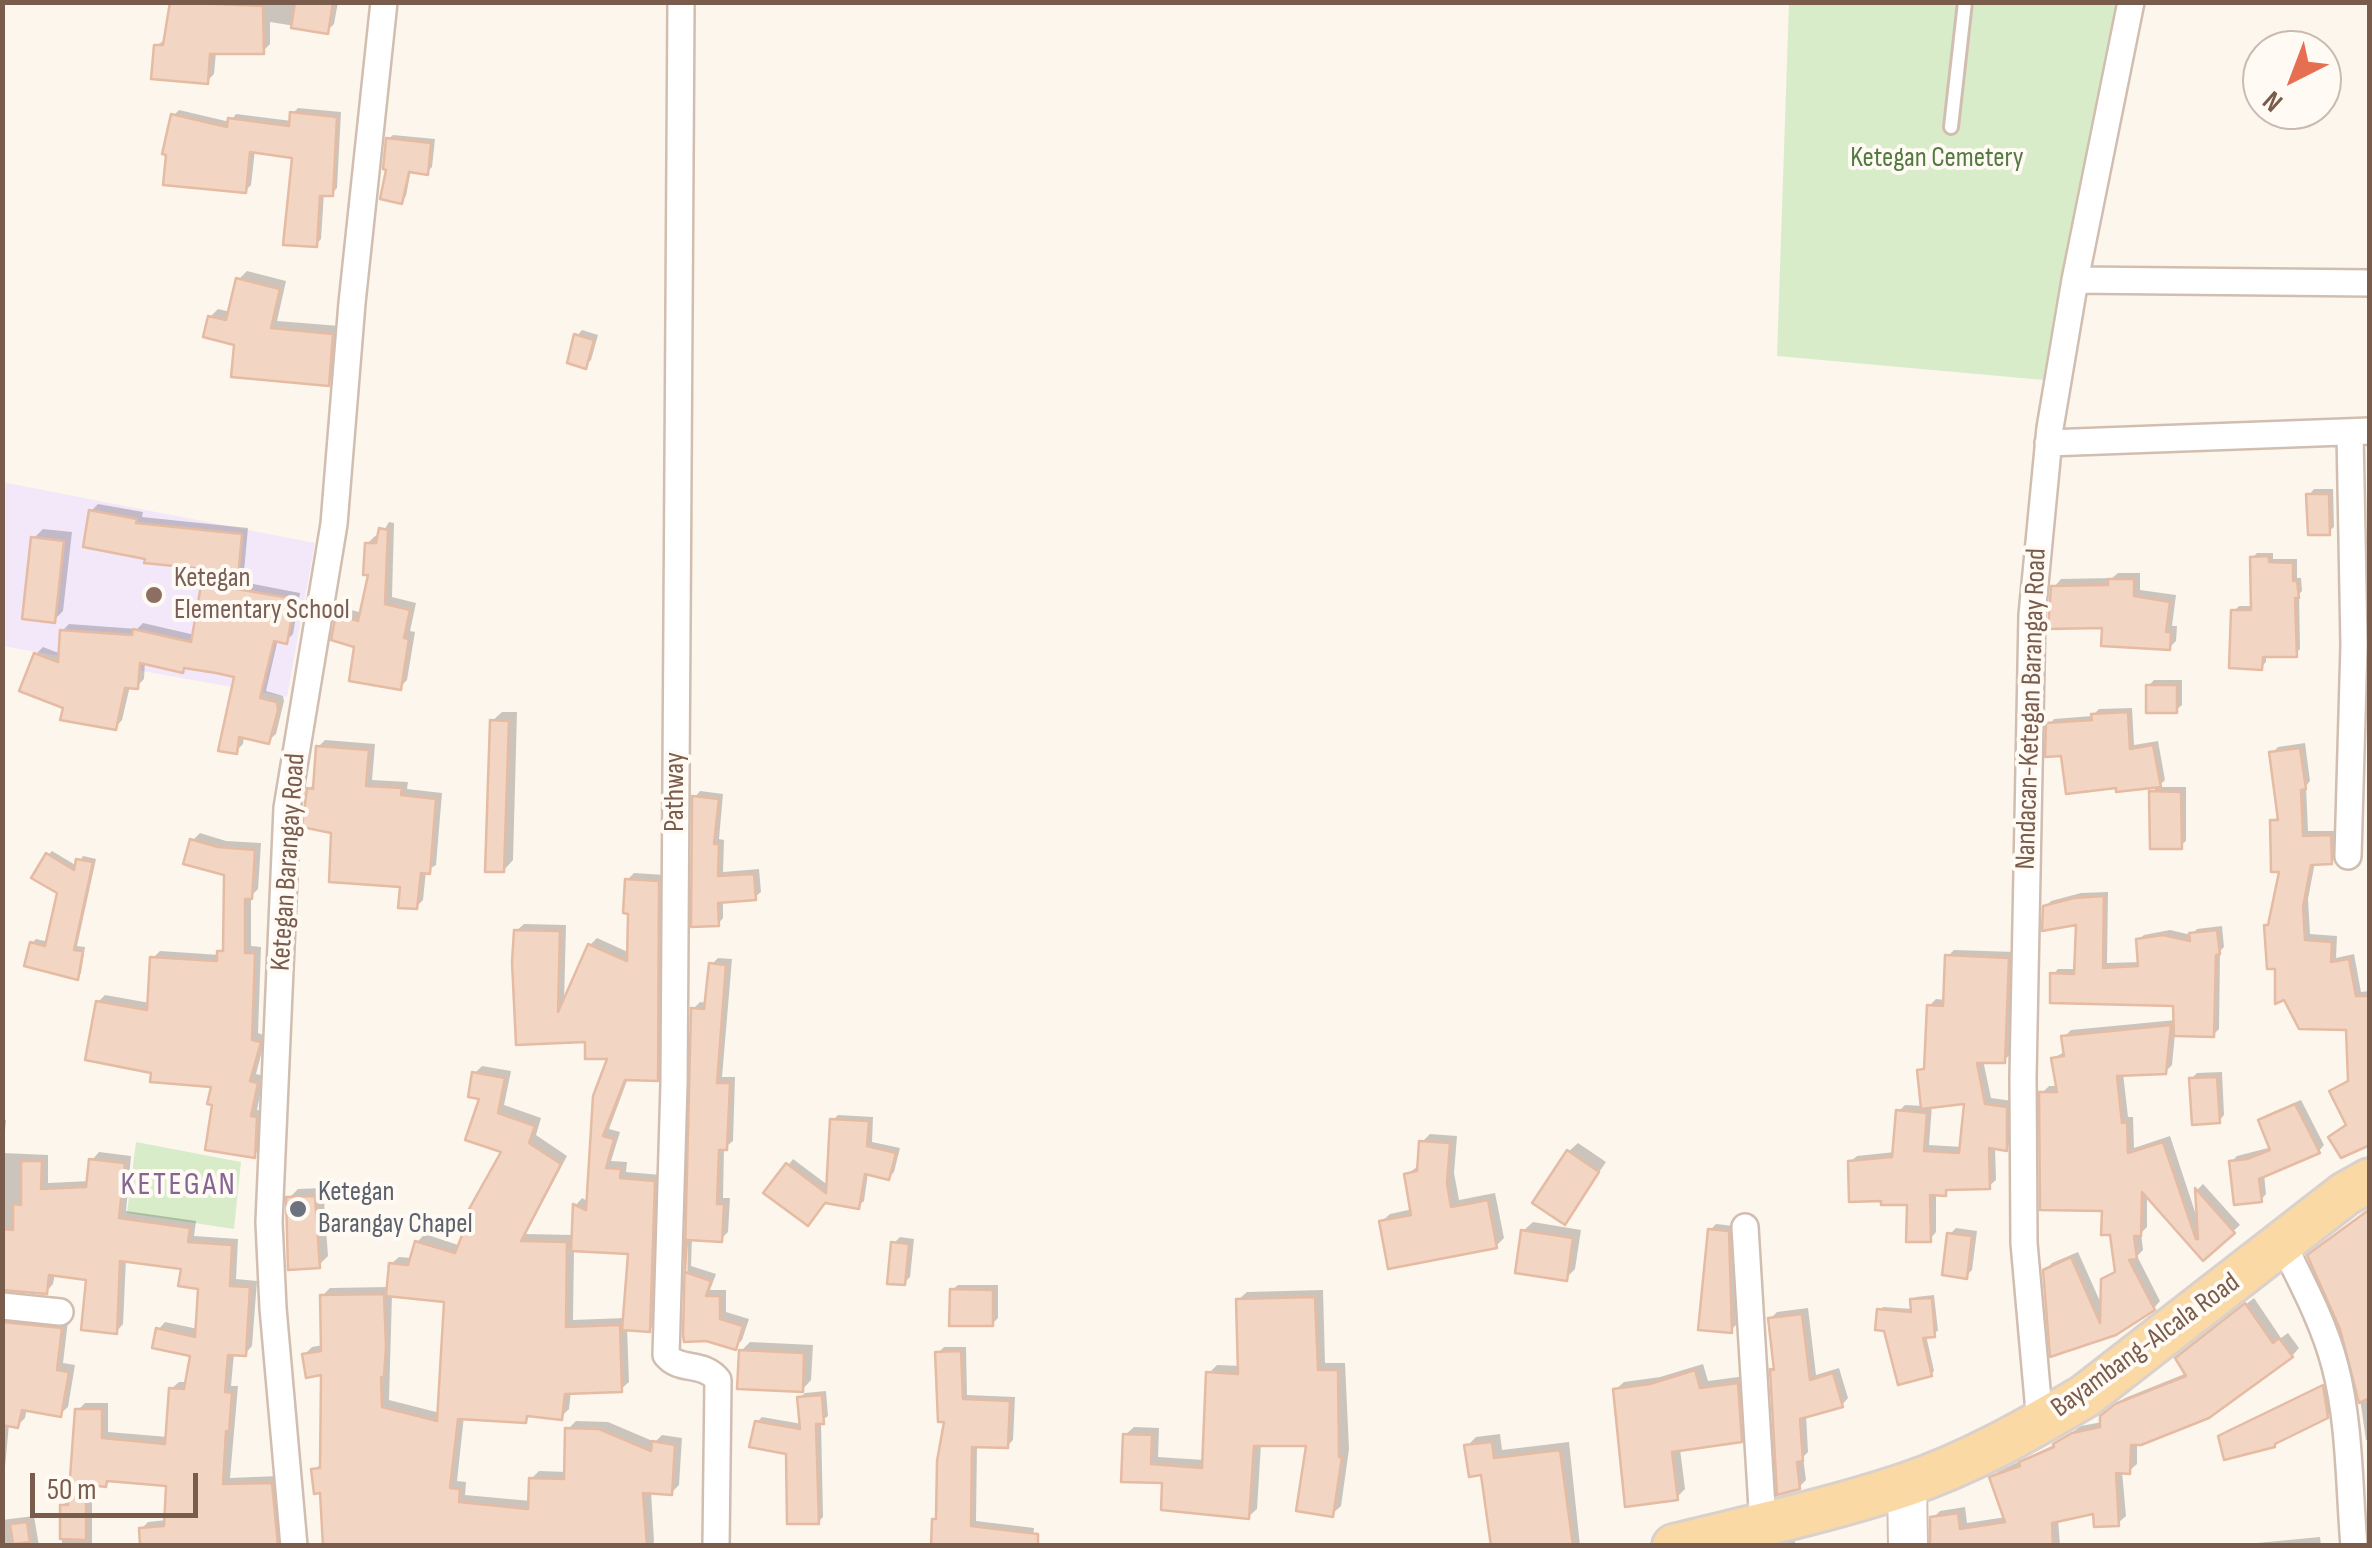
<!DOCTYPE html>
<style>
body{margin:0}
#map{position:relative;width:2372px;height:1548px;overflow:hidden;background:#fdf6ec;font-family:"Sofia Sans Condensed",sans-serif}
canvas{display:block}
.frame{position:absolute;inset:0;border:5px solid #7a5c4d;pointer-events:none}
.north{position:absolute;left:2242px;top:30px;width:100px;height:100px;box-sizing:border-box;background:#fffaf3;border:2px solid #cabbb1;border-radius:50%;rotate:222deg;font-size:28px;font-weight:700;line-height:40px;text-align:center;color:#7a5c4d}
.north::after{content:'';display:block;margin:auto;width:35px;height:45px;background:#e76f51;clip-path:polygon(50% 0,100% 100%,50% 72%,0 100%)}
.scale{position:absolute;left:30px;top:1473px;width:168px;height:45px;box-sizing:border-box;border:5px solid #7a5c4d;border-top:0;padding-left:12px;font-size:30px;line-height:35px;white-space:nowrap;color:#7a5c4d;-webkit-text-stroke:8px #fffaf3;paint-order:stroke}
</style>
<div id="map">
<canvas width="2372" height="1548"></canvas>
<div class="frame"></div>
<div class="north">N</div>
<div class="scale">50 m</div>
</div>
<script>
const context = document.querySelector('canvas').getContext('2d');
context.lineJoin = 'round';
function fillPath(path, color) { context.fillStyle = color; context.fill(path, 'evenodd'); }
function stroke(path, color, width, dash) { context.strokeStyle = color; context.lineWidth = width; context.lineCap = dash ? 'butt' : 'round'; context.setLineDash(dash || []); context.stroke(path); }
function write(font, color, halo, rows, align = 'center') {
  context.font = font + ' "Sofia Sans Condensed",sans-serif'; context.lineWidth = 8; context.setLineDash([]); context.textBaseline = 'middle'; context.strokeStyle = halo; context.fillStyle = color; for (const [text, x, y, turn = 0] of rows) {
    context.save(); context.translate(x, y); context.rotate((+turn || 0) * Math.PI / 180); context.textAlign = isNaN(turn) ? turn : align; if (halo) context.strokeText(text, 0, 0); context.fillText(text, 0, 0); context.restore();
  }
}
fillPath(new Path2D(`
 M2,482L315,543L287,697L3,646Z`), '#f3e8fa');
fillPath(new Path2D(`
 M1789,3H2125L2044,380L1777,356Z
 M136,1142L241,1162L234,1229L127,1213Z`), '#d8ecc9');
fillPath(new Path2D(`
 M172,2H338L334,24L327,31L270,22V44L263,51L216,52L214,74L207,81L156,46L166,39Z
 M298,108L341,112L337,188L332,193H324L321,239L316,245L294,156L255,150L251,185L245,191L174,115L179,110L230,122L236,114L292,121L293,113Z
 M393,135L435,139L432,167L427,172L411,170L406,196L401,201L389,168L388,139Z
 M247,271L286,281L277,321L340,326L336,375L328,383L236,343L210,317L218,309L231,312L239,279Z
 M582,330L598,335L591,360L585,366L577,336Z
 M2314,489H2333L2334,527L2328,532L2309,495Z
 M98,504L143,512L142,517L248,528L243,582L300,593L293,634L286,641L278,639L266,691L283,696L284,701L276,734L268,741L244,736L243,744L236,751L237,675L145,661L144,679L137,686H130L122,720L115,728L66,707L36,654L43,647L61,654L62,631L69,624L137,629L143,623L195,635L207,567L147,557L91,511Z
 M389,522L394,523L392,597L416,603L410,631L415,632L407,680L400,687L357,645L338,615L345,608L362,613L372,573L367,544L375,536L380,537Z
 M43,529L72,532L63,611L54,620L34,538Z
 M2257,553H2273V559H2297V578H2301L2302,591L2299,594L2300,649L2295,654L2266,655V662L2261,667L2234,611L2239,606H2253L2252,558Z
 M2118,573H2140V590L2176,595L2172,626H2177L2176,641L2169,648L2104,625L2054,587L2061,579L2112,578Z
 M2154,680H2182V705L2176,710L2148,686Z
 M2132,708L2134,745L2158,741L2165,780L2158,787H2186V841L2180,846L2152,792L2159,785L2063,753L2049,725L2054,719L2092,716L2099,709Z
 M502,712H517L513,860L504,870L492,721Z
 M325,740L375,744L372,780L408,782L407,789L442,793L436,865L426,871L423,900L416,907L403,884L334,831L309,789L316,782L318,747Z
 M2305,743L2310,781L2306,786L2308,831H2336L2337,856L2331,862H2315L2308,899L2310,934L2337,936L2336,958L2354,954L2361,992L2370,991V1142L2332,1091L2351,1079L2348,1027L2277,966L2266,926L2272,921L2282,870L2273,821L2280,815L2272,753L2278,747Z
 M700,791L723,794L719,839L724,840L723,872L759,869L761,892L755,897L723,900V918L718,924L695,797Z
 M200,833L226,841L261,843L258,889L251,896V946L261,947L258,1033L266,1036L256,1074L264,1076L257,1110L263,1111L261,1148L254,1155L215,1103L214,1085L154,1071L98,1002L105,995L150,1003L153,958L160,951L220,955L226,946V873L193,840Z
 M52,851L77,866L83,856L96,859L77,946L85,947L81,973L77,978L32,943L36,939L49,942L60,892L48,855Z
 M634,873L665,875L664,1072L657,1079L628,1078L609,1129L620,1132L611,1161L627,1162L626,1172L661,1175L656,1323L649,1330L627,1328L629,1382L621,1389L571,1391L569,1409L561,1417L532,1414L525,1421L464,1416L457,1481L466,1482L465,1495L531,1501V1479L539,1471L567,1472L568,1429L576,1421L608,1422L655,1442L662,1435L682,1438L679,1485L671,1493L651,1491L654,1542L650,1546H480L323,1491L314,1470L322,1463L324,1372L304,1355L312,1347L324,1345L322,1296L330,1288L389,1287L391,1264L399,1257L412,1258L417,1242L425,1234L461,1246L504,1151L474,1074L482,1066L511,1071L504,1105L541,1118L536,1135L567,1156L526,1234L574,1235L576,1205L582,1198L589,1202L611,1056L587,1040L518,1043L516,931L524,924L566,925L564,1004L590,945L597,938L630,953L627,880ZM574,1249L630,1252L625,1318L573,1320ZM392,1294L447,1300L440,1413L389,1400Z
 M2108,892L2107,963L2140,962L2138,940L2144,935L2170,930L2191,935L2197,929L2222,926L2224,947L2220,951L2219,1029L2213,1035L2175,1034L2172,1065L2165,1072L2123,1073L2128,1117H2133L2134,1148L2170,1136L2198,1221V1189L2203,1184L2240,1225L2204,1258L2147,1194V1227L2141,1233L2143,1250L2137,1256L2160,1301L2154,1308L2053,1354L2045,1270L2052,1263L2078,1252L2103,1308V1280L2117,1269L2112,1233L2104,1209L2042,1093L2049,1086H2058L2054,1058L2066,1051L2064,1037L2071,1030L2176,1020L2175,1003L2053,974L2058,969H2077L2078,922L2045,907L2051,901L2081,893Z
 M1954,950L2015,952L2011,1054L2004,1060H1983L1991,1098L2013,1101V1141L2006,1148L1995,1146L1996,1180L1989,1186L1951,1187L1945,1193H1936V1232L1930,1239L1909,1203L1850,1162L1857,1156L1895,1152L1898,1112L1905,1105L1924,1106L1919,1071L1927,1064L1929,1006L1936,999L1946,1000L1948,956ZM1967,1101L1962,1147L1929,1145L1932,1105Z
 M718,958L732,959L722,1077H735L733,1141L724,1148L723,1198H730L728,1232L721,1239L692,1237L691,1266L716,1274L710,1290H726V1312L749,1319L742,1340L735,1347L686,1335L693,1009L700,1002L707,1003L711,965Z
 M2222,1072L2224,1115L2219,1121L2191,1079L2197,1073Z
 M2301,1100L2324,1145L2319,1151L2264,1174L2266,1194L2261,1200L2231,1162L2237,1156L2272,1147L2261,1121L2266,1115Z
 M838,1115L873,1117L872,1142L900,1148L894,1172L889,1177L868,1173L864,1201L858,1206L767,1193L793,1159L829,1186L833,1120Z
 M2,1120H6L3,1153L48,1155V1183L90,1181L92,1160L99,1152L131,1156L126,1211L196,1221L194,1236L238,1239L236,1279L257,1281L252,1346L245,1354L234,1353L231,1386H238L230,1478L279,1476L286,1546H143L141,1529L148,1522L167,1520L168,1483L111,1479L105,1484L96,1483L92,1494V1546H62V1506L71,1498L78,1410L85,1403H108V1432L168,1437L171,1389L179,1382H188L193,1354L158,1330L165,1322L198,1329L201,1287L184,1267L126,1259L123,1324L116,1332L89,1278L55,1273L53,1284L46,1292L2,1288Z
 M1430,1134L1457,1136L1454,1173L1459,1200L1495,1193L1504,1238L1496,1246L1381,1222L1390,1214L1413,1209L1407,1174L1420,1165L1422,1142Z
 M1578,1143L1606,1162L1565,1222L1568,1152Z
 M323,1188L328,1256L319,1265L289,1198L298,1189Z
 M2370,1208V1440H2366L2358,1385L2317,1249Z
 M1533,1222L1581,1230L1575,1269L1566,1278L1523,1231Z
 M1716,1224L1734,1226L1736,1325L1731,1330L1710,1230Z
 M1956,1228L1977,1231L1972,1270L1966,1276L1950,1234Z
 M900,1237L914,1239L910,1277L904,1283L894,1243Z
 M958,1285H998V1318L992,1324L952,1290Z
 M1323,1290L1325,1363H1345L1349,1449L1341,1506L1332,1514L1309,1443L1261,1444L1257,1509L1248,1517L1165,1481L1125,1435L1134,1427L1159,1428L1158,1457L1204,1460L1209,1373L1217,1365L1241,1366L1238,1300L1247,1292Z
 M1934,1295L1938,1331L1926,1335L1934,1371L1931,1374L1880,1310L1883,1307L1913,1309V1300L1916,1297Z
 M2254,1298L2281,1338L2288,1333L2299,1348L2292,1356L2137,1442V1464L2129,1471H2122L2126,1516L2118,1523L2095,1511L2058,1519L2060,1546H1932L1933,1518L1940,1511L1965,1507L1967,1523L2006,1517L1992,1478L1999,1471L2056,1444L2081,1426L2102,1422L2110,1409L2125,1398L2187,1373L2185,1351Z
 M1808,1308L1816,1375L1839,1368L1848,1398L1842,1405L1806,1415L1808,1452L1803,1457L1806,1480L1799,1487L1772,1370L1776,1367L1770,1319L1777,1312Z
 M2,1313L68,1321L63,1363L75,1365L68,1407L60,1414L27,1408L25,1418L18,1425L9,1424L2,1500Z
 M750,1342L813,1345L811,1380L802,1390L741,1351Z
 M944,1347H966L967,1395L1015,1397L1013,1440L1007,1446L977,1445L976,1521L1034,1528L1032,1546L935,1520L939,1516L947,1419L938,1353Z
 M1703,1364L1708,1381L1746,1376L1749,1432L1741,1440L1680,1449L1685,1489L1677,1497L1615,1390L1624,1382L1660,1377Z
 M2328,1382L2333,1410L2327,1416L2281,1438L2220,1437L2226,1431Z
 M826,1391L828,1416L821,1421L823,1517L818,1522L788,1452L757,1422L762,1417L802,1424L799,1398L805,1393Z
 M1500,1434L1502,1450L1569,1442L1580,1546H1493L1484,1472L1467,1446L1476,1437Z
 M34,1516L39,1546H2V1520Z
 M2320,1537L2321,1546H2255L2257,1543Z
 M1794,1539L1796,1546H1768Z`), '#0003');
const building = new Path2D(`
 M170,2L263,6L264,54H210L208,84L151,79L154,45H163Z
 M295,2H333L328,34L291,28Z
 M290,112L337,117L333,196H320L317,247L283,245L292,158L250,152L246,193L163,185L166,155L162,154L171,114L227,127L228,118L289,126Z
 M386,138L431,143L428,175L409,172L402,204L380,199L386,170L383,169Z
 M236,278L280,289L271,328L333,334L329,386L231,377L234,345L203,337L208,316L226,320Z
 M574,334L594,340L586,369L567,363Z
 M2306,494H2329L2330,535H2308Z
 M89,510L137,519L136,523L242,534L237,589L295,599L287,644L274,641L260,698L277,702L278,710L269,744L239,737L237,754L218,751L234,677L216,673L184,668L183,673L140,663L138,689L125,688L116,730L60,720L63,708L19,691L34,653L58,662L60,630L132,635L133,629L191,642L204,569L144,563L145,559L83,547Z
 M379,528L388,530L385,604L410,610L404,638L409,639L401,690L349,681L354,647L331,640L336,614L358,621L368,575H363L365,543H376Z
 M31,537L64,541L55,623L22,619Z
 M2269,556V562L2293,563V581H2297L2299,598H2295L2297,657H2263L2262,670L2229,668L2231,610H2251L2250,557Z
 M2108,579H2134V596L2170,602L2166,632H2171L2170,650L2101,646L2102,628L2048,629L2051,586L2108,585Z
 M2146,685H2177V713H2146Z
 M2128,712L2130,749L2153,745L2161,787L2116,792V788L2066,794L2061,756L2045,757L2046,723L2092,720L2091,714Z
 M490,720L509,721L504,872H485Z
 M316,746L369,750L366,786L402,788L401,795L436,799L430,874L421,873L417,909L398,908L400,887L329,882L331,833L302,827L307,788L313,789Z
 M2300,748L2306,789L2301,790L2303,836L2331,835L2332,864L2311,865L2303,907L2305,940L2332,942L2331,962L2349,959L2356,996H2370V1145L2341,1158L2328,1137L2346,1125L2329,1091L2348,1081L2346,1030L2299,1029L2284,1000L2275,1004V969H2267L2264,925H2268L2279,872H2271L2270,820H2278L2269,752Z
 M2149,791L2181,792L2182,849H2150Z
 M692,796L719,799L714,844H719L718,876L754,874L756,900L718,903L719,926L691,927Z
 M190,839L218,847L255,850L252,899H245V953H255L252,1040L261,1042L250,1081L258,1083L251,1116L257,1117L255,1158L205,1150L212,1105L207,1104L211,1087L150,1082L151,1073L85,1060L96,1001L147,1010L150,957L217,961V951H223L224,875L183,864Z
 M46,853L74,870L76,859L93,862L74,950L83,951L78,980L24,966L30,942L45,946L57,893L31,878Z
 M625,879L659,881L658,1081L625,1080L603,1136L614,1139L606,1168L621,1169L620,1178L655,1181L650,1332L622,1330L628,1254L571,1251L573,1204L586,1210L593,1096L607,1059H585V1042L516,1045L512,962L514,930L560,931L558,1012L588,944L627,961L628,914L623,913Z
 M2104,896L2103,968L2138,966L2136,939L2163,935L2190,941L2189,933L2217,930L2220,954L2216,955L2214,1037L2174,1036L2173,1006L2050,1003V973L2074,974L2076,925L2042,931L2043,906L2074,898Z
 M1945,955L2009,958L2005,1063H1977L1985,1104L2007,1107V1151L1989,1148L1990,1189L1946,1190V1196L1930,1195L1931,1242H1906L1907,1205H1881V1201L1849,1202L1848,1161L1892,1157L1896,1110L1927,1113L1924,1151L1959,1153L1964,1104L1921,1109L1917,1070L1924,1069L1927,1005L1943,1006Z
 M709,963L726,965L717,1083H730L727,1150H719L717,1204H724L722,1242L687,1240L685,1272L711,1281L706,1296H720V1319L743,1326L736,1350L706,1341L684,1342L683,1335L691,1008L704,1009Z
 M2171,1025L2166,1074L2117,1076L2122,1123L2127,1122L2128,1153L2163,1142L2196,1239H2198L2195,1188L2235,1233L2203,1261L2142,1192L2141,1236H2134L2137,1259L2129,1260L2155,1310L2116,1335L2050,1357L2043,1270L2071,1257L2100,1323L2101,1279L2115,1272L2110,1235H2101L2102,1211L2040,1210L2039,1092H2057L2051,1058L2064,1056L2061,1036Z
 M472,1072L505,1078L498,1113L535,1126L529,1143L561,1164L521,1241L567,1242L566,1327L620,1325L622,1392L565,1394L562,1420L527,1416L526,1423L458,1419L450,1488L460,1489L459,1502L528,1509L529,1478L564,1479L565,1428L599,1429L651,1451L652,1441L675,1445L672,1495L643,1493L647,1546H323L320,1493L314,1494L311,1469L320,1468L321,1375L306,1378L302,1354L321,1351L320,1295L384,1294L386,1347L384,1377H381L382,1407L437,1421L444,1302L386,1296L389,1263L408,1265L415,1241L455,1253L472,1210L469,1209L501,1152L465,1140L479,1099L468,1097Z
 M2217,1077L2220,1123L2192,1125L2189,1078Z
 M2295,1104L2320,1153L2259,1179L2262,1202L2234,1205L2229,1161L2247,1159L2270,1150L2258,1120Z
 M830,1119L869,1121L867,1146L896,1153L889,1180L865,1174L859,1209L825,1203L808,1226L763,1193L786,1163L826,1193Z
 M1419,1141L1450,1143L1447,1183L1451,1207L1488,1200L1497,1248L1388,1269L1379,1221L1411,1215L1404,1174L1417,1171Z
 M1567,1150L1599,1172L1565,1225L1532,1203Z
 M89,1159L125,1163L119,1218L190,1228L188,1242L232,1245L230,1286L250,1287L246,1356L228,1355L225,1392L232,1393L229,1432L226,1431L223,1484L272,1483L278,1546H140L139,1528L164,1526L166,1486L107,1481L106,1487L90,1485V1500H86V1540L60,1539V1505H68L75,1409H102V1438L165,1444L169,1388L184,1389L190,1356L152,1348L156,1328L195,1337L198,1289L178,1286L181,1269L120,1261L117,1334L81,1330L86,1280L49,1275L47,1294L2,1290V1229L13,1230V1204L21,1205V1161H42L41,1189L86,1187Z
 M315,1196L320,1268L288,1270L286,1197Z
 M2370,1209V1398L2359,1403L2340,1329L2307,1255Z
 M1708,1229L1729,1231L1732,1333L1698,1330Z
 M1521,1230L1573,1238L1567,1281L1515,1273Z
 M1947,1233L1972,1236L1967,1279L1942,1275Z
 M891,1242L909,1244L905,1285L887,1284Z
 M950,1289L993,1290V1326H949Z
 M1315,1297L1318,1370H1338L1339,1457H1342L1333,1517L1296,1511L1306,1446H1254L1249,1519L1161,1510L1162,1483L1121,1482L1123,1434L1152,1435L1151,1464L1202,1468L1206,1372L1238,1374L1236,1299Z
 M1932,1298L1935,1337L1923,1338L1932,1376L1898,1385L1884,1331L1875,1330L1877,1309L1911,1312L1910,1299Z
 M2245,1303L2273,1343L2279,1338L2293,1357L2209,1418L2141,1445H2131L2130,1474L2116,1473L2119,1526L2094,1527L2093,1514L2052,1523L2053,1546H1930V1517L1958,1513L1960,1529L2005,1522L1989,1477L2020,1466L2019,1462L2054,1447L2053,1444L2072,1433L2100,1427V1416L2115,1404L2186,1376L2175,1358Z
 M1802,1314L1810,1380L1833,1373L1843,1407L1800,1419L1803,1461L1797,1462L1800,1489L1777,1495L1770,1369L1774,1370L1768,1318Z
 M2,1322L62,1328L57,1370L69,1372L61,1417L22,1410L18,1428L2,1425Z
 M739,1350L804,1353L803,1392L737,1389Z
 M961,1351L963,1399L1010,1401L1008,1448L972,1447L971,1526L1038,1534V1546H931L932,1519H936L937,1461L944,1422H938L935,1352Z
 M1695,1370L1700,1388L1738,1383L1742,1442L1672,1452L1678,1500L1625,1507L1613,1389L1650,1384Z
 M2323,1385L2328,1418L2275,1444V1447L2224,1460L2218,1436Z
 M822,1395L824,1424H816L819,1524H787L786,1454L749,1447L755,1421L800,1429L797,1397Z
 M1492,1442L1494,1458L1560,1450L1573,1546H1491L1481,1475L1469,1477L1464,1445Z
 M27,1522L30,1542L13,1544L10,1524Z`);
fillPath(building, '#f3d5c3');
stroke(building, '#e6bba3', 2.5);
const lane = new Path2D(`
 M1951,127L1965,2`);
const street = new Path2D(`
 M681,2L674,1084L666,1355C679,1372 704,1361 718,1380L716,1546
 M2075,280L2370,283
 M2048,443L2370,431
 M2348,856L2354,645L2350,432
 M1745,1227L1763,1525
 M2283,1244C2302,1283 2324,1323 2335,1366C2350,1423 2349,1487 2354,1546
 M2,1306L60,1312
 M2040,1423L2024,1243L2023,1077L2032,615L2050,428L2075,280L2131,2
 M294,1546L273,1308L269,1222L287,808L334,524L352,303L384,2`);
const secondary = new Path2D(`
 M1907,1484L1908,1546`);
const primary = new Path2D(`
 M1674,1546C1751,1527 1830,1510 1905,1485C1968,1464 2028,1430 2085,1396L2345,1194L2370,1180`);
stroke(lane, '#d1beb0', 18);
stroke(street, '#d1beb0', 30);
stroke(secondary, '#d6c0b0', 42);
stroke(primary, '#dad1cd', 48);
stroke(lane, '#fff', 12);
stroke(street, '#fff', 25);
stroke(secondary, '#fff', 38);
stroke(primary, '#fbd9a5', 42);
for (const [x, y, r, color] of [
 [154,595,10,"#8d6e63"],
 [298,1209,10,"#6b7280"]
]) { const dot = new Path2D(); dot.arc(x, y, r, 0, 2 * Math.PI); context.fillStyle = color; context.fill(dot); stroke(dot, '#fffaf3', 4); }
write('28px', '#537a41', '#fffaf3', [
 ["Ketegan Cemetery",1937,159]
]);
write('28px', '#785e54', '#fffaf3', [
 ["Ketegan",174,579],
 ["Elementary School",174,611]
], 'left');
write('28px', '#7a5c4d', '#fffaf3', [
 ["Nandacan-Ketegan Barangay Road",2032,709,-88],
 ["Pathway",676,792,-90],
 ["Ketegan Barangay Road",289,862,-86],
 ["Bayambang-Alcala Road",2146,1346,-36]
]);
write('28px', '#5b616d', '#fffaf3', [
 ["Ketegan",318,1193],
 ["Barangay Chapel",318,1225]
], 'left');
context.letterSpacing = '2.5px';
write('32px', '#846695', '#fffaf3', [
 ["KETEGAN",179,1186]
]);
context.letterSpacing = '0px';
</script>
